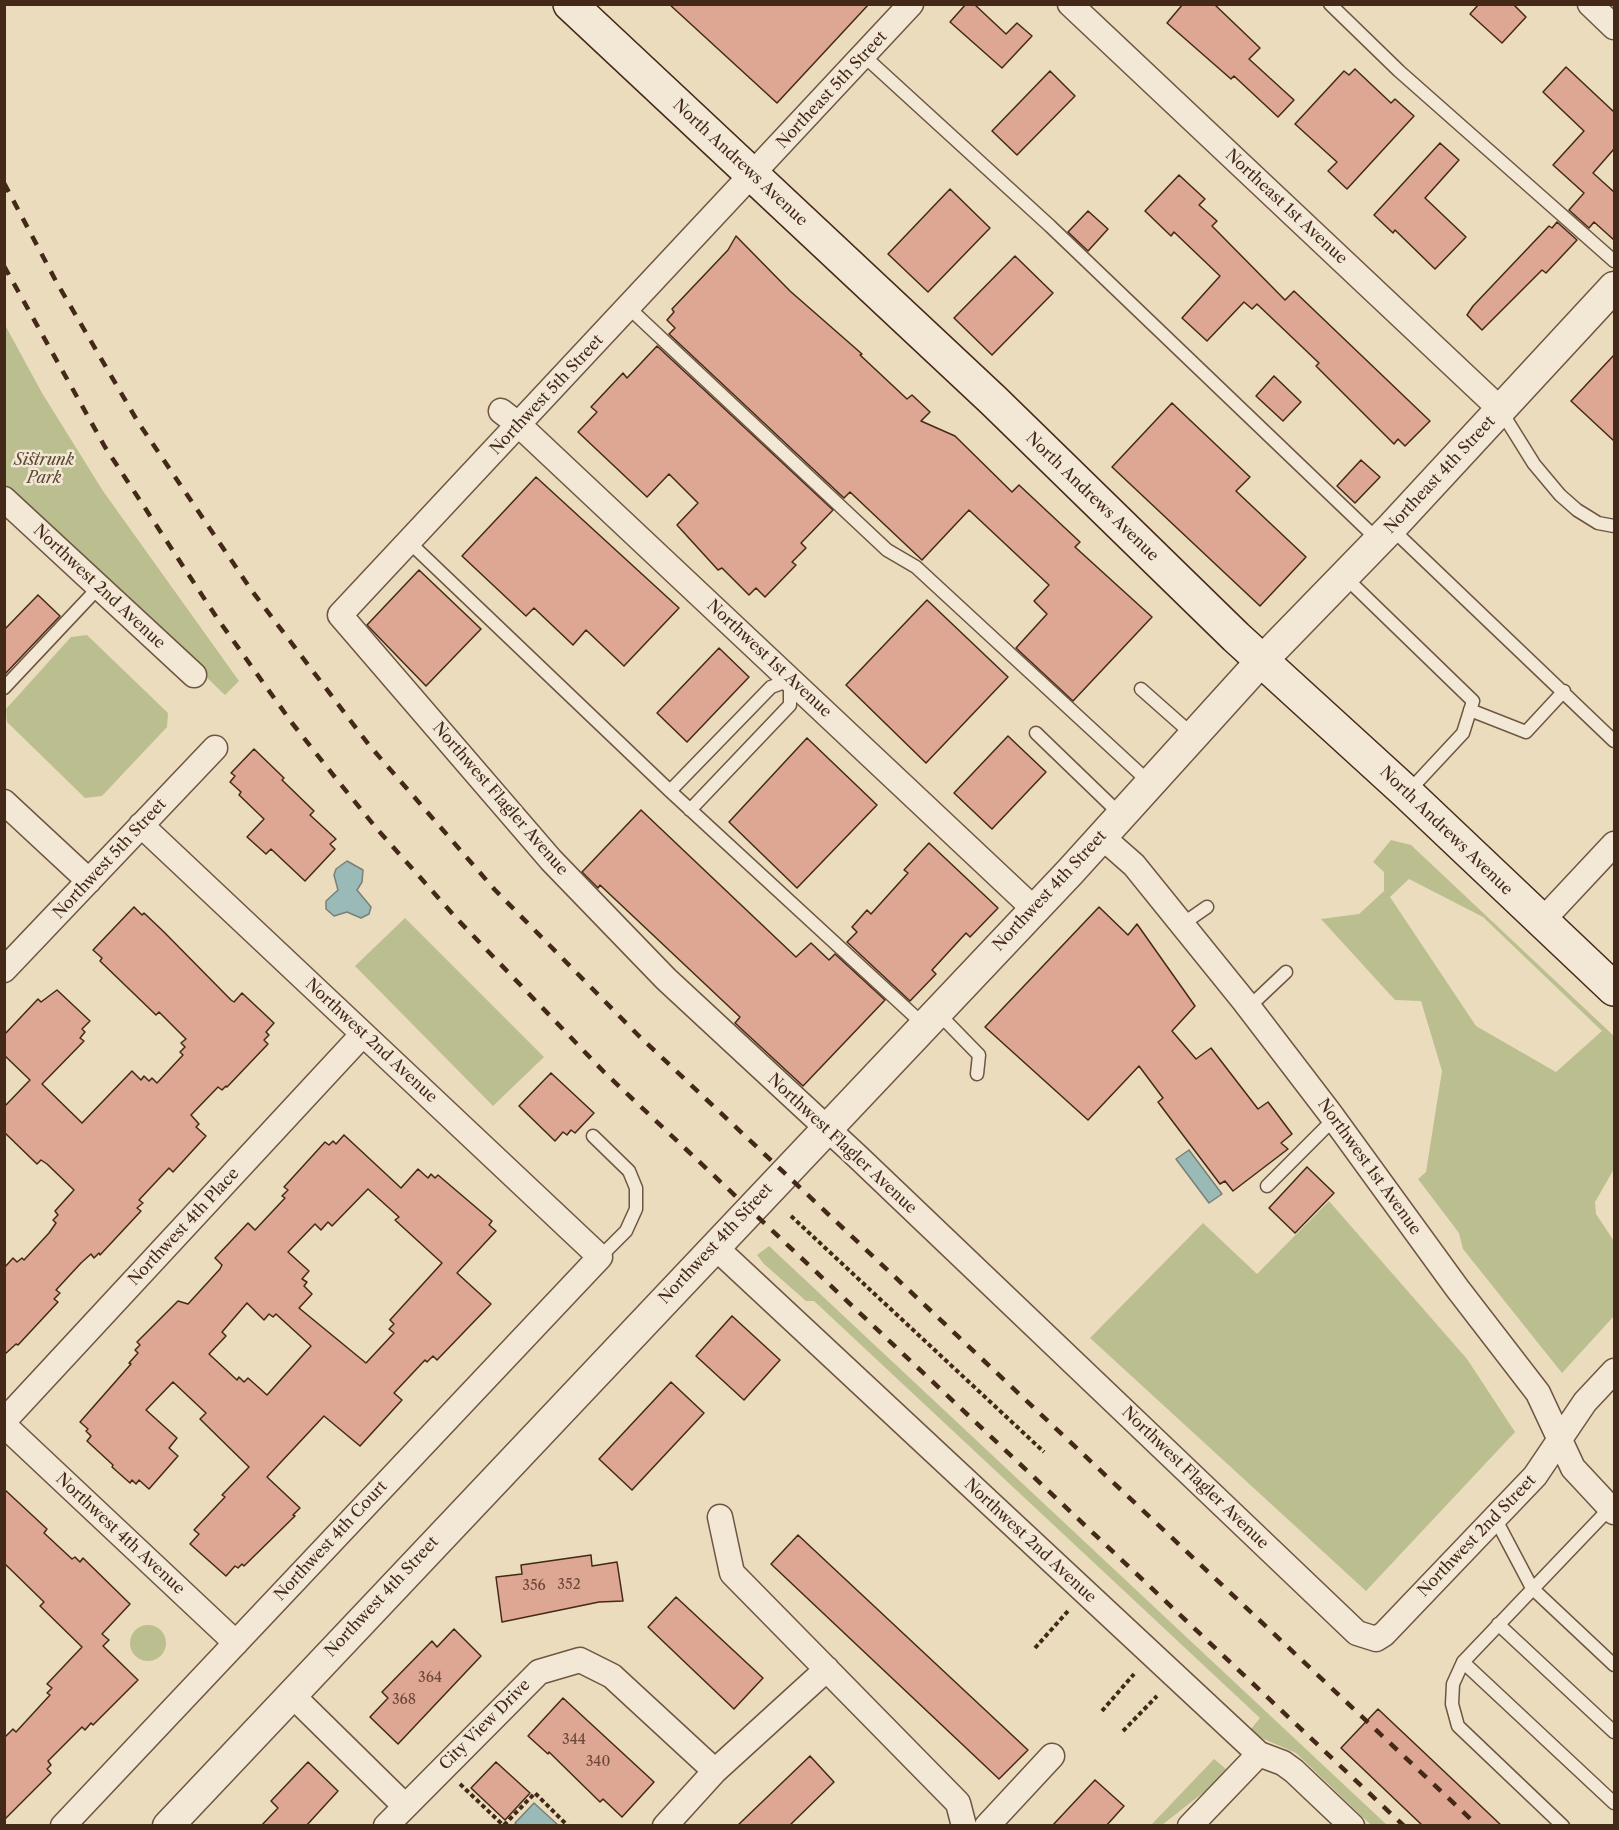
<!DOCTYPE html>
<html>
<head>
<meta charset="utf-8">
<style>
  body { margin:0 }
  #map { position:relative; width:1619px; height:1830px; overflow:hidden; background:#ebdcbe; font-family:"Libre Caslon Text",serif }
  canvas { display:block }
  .frame { position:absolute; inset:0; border:6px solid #442918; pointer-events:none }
</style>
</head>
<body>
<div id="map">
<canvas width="1619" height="1830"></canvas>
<div class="frame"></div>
</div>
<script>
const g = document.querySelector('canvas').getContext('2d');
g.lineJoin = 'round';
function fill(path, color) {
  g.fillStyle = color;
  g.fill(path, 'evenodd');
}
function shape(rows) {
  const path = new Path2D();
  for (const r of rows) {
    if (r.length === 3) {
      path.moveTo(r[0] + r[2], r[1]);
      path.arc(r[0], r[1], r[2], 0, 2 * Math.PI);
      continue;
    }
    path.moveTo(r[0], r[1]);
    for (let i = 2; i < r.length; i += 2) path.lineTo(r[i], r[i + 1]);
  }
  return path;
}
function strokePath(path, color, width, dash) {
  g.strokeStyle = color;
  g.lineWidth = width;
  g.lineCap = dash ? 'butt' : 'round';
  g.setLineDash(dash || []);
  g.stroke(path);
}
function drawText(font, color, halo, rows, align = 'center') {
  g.font = font + ' "Libre Caslon Text",serif';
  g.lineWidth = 5;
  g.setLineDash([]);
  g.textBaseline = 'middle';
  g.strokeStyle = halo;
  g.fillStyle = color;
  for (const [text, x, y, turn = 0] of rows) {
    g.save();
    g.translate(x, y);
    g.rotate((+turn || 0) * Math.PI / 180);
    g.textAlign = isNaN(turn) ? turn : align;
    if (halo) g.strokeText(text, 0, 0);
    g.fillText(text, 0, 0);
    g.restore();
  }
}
const green = shape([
  [4,323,42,393,103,491,239,681,225,695,5,485],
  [87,635,168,713,167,727,102,796,85,798,7,722,6,709,71,637],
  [1391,840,1411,845,1614,1036,1614,1169,1595,1202,1596,1214,1614,1241,1614,1316,1562,1373,1463,1249,1459,1233,1418,1179,1426,1172,1442,1071,1421,1001,1395,1000,1321,919,1359,914,1384,891,1384,872,1373,862],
  [1409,879,1483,917,1602,1031,1556,1072,1476,1026,1390,897],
  [405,918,544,1057,493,1106,355,966],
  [1329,1201,1467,1359,1515,1432,1366,1591,1090,1338,1203,1223,1257,1274],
  [769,1246,1387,1825,1371,1825,1296,1753,1259,1737,1251,1729,1260,1718,814,1301,806,1301,764,1264,757,1255],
  [148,1643,18],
  [1214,1759,1226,1769,1204,1792,1162,1825,1151,1825]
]);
const water = shape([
  [347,861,363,870,362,882,357,890,371,907,369,914,361,918,347,912,334,916,326,909,326,901,338,890,334,875,336,869,347,861],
  [1189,1150,1222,1194,1209,1203,1176,1159,1189,1150],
  [534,1803,558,1825,517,1825,515,1823,534,1803]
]);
const building = shape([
  [669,4,869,4,777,103,669,4],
  [966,4,974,4,1006,34,1017,23,1032,36,1002,68,950,22,966,4],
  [1183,4,1214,4,1260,48,1249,59,1294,100,1278,117,1234,76,1231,79,1167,23,1183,4],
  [1479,4,1513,4,1526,17,1502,43,1470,14,1479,4],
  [1566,67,1614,112,1614,149,1593,173,1614,192,1614,240,1594,222,1589,228,1569,210,1584,193,1553,165,1584,131,1543,92,1566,67],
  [1355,69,1391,103,1395,99,1414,116,1347,189,1328,171,1337,162,1295,124,1344,71,1349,75,1355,69],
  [1050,71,1075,96,1017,155,992,131,1050,71],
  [1440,143,1459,160,1425,198,1466,237,1435,269,1395,230,1393,233,1374,215,1440,143],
  [1179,175,1205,199,1199,205,1217,221,1212,226,1285,300,1294,291,1430,421,1405,446,1398,439,1394,444,1316,366,1319,363,1257,304,1252,309,1244,302,1207,341,1182,318,1220,276,1174,232,1171,236,1145,211,1179,175],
  [950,189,990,228,928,292,888,254,950,189],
  [1088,211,1108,229,1088,251,1068,232,1088,211],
  [1557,222,1577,240,1546,273,1542,270,1482,330,1467,315,1473,306,1549,226,1552,228,1557,222],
  [736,236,790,291,862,354,860,355,907,399,912,395,930,412,921,421,955,436,1012,492,1019,485,1080,542,1075,547,1152,617,1073,701,1016,648,1047,614,1034,601,1049,585,969,510,922,560,850,492,844,498,669,334,675,328,667,320,674,312,672,309,728,250,736,236],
  [1015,256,1053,293,992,355,954,318,1015,256],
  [657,346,833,510,801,543,806,548,792,562,796,565,765,597,756,588,749,595,722,568,718,570,677,525,698,503,669,474,647,497,578,432,597,412,591,407,623,373,627,378,657,346],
  [1614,355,1614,441,1571,401,1614,355],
  [1274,376,1301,402,1283,421,1256,396,1274,376],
  [1172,403,1250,477,1236,491,1306,557,1260,606,1112,467,1172,403],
  [1361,460,1380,477,1355,503,1337,486,1361,460],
  [536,477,679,608,624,666,586,630,573,645,534,608,526,616,462,556,536,477],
  [419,570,481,629,426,686,367,625,419,570],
  [38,595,60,616,4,675,4,630,38,595],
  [927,600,1008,677,926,763,846,685,927,600],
  [719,648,749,677,687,742,657,713,719,648],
  [1008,736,1046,772,992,829,954,793,1008,736],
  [807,738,877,805,797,888,729,822,807,738],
  [254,749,284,778,282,780,314,811,310,815,336,839,330,844,335,849,305,881,271,849,266,854,247,837,264,819,239,795,241,792,230,782,235,776,231,773,254,749],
  [641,810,796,957,811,943,829,960,835,954,885,1000,803,1086,735,1023,740,1017,600,885,598,888,582,872,641,810],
  [929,843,998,908,970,937,966,933,932,970,936,974,910,1001,847,942,857,932,852,927,867,910,871,914,908,873,904,870,929,843],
  [134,907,142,915,144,913,164,932,231,1000,234,1002,242,993,274,1023,266,1032,269,1035,264,1040,268,1044,227,1087,226,1086,222,1090,218,1087,191,1115,199,1124,196,1127,206,1136,173,1172,169,1168,139,1200,143,1203,137,1208,141,1211,100,1255,99,1253,94,1258,91,1254,81,1263,56,1290,60,1293,54,1299,58,1302,18,1345,16,1344,4,1355,4,1268,13,1258,17,1262,22,1258,24,1260,49,1233,56,1223,53,1220,58,1215,55,1211,74,1190,47,1164,41,1160,37,1164,4,1132,4,1107,30,1080,4,1055,4,1035,38,999,41,1002,57,990,90,1021,82,1029,85,1032,80,1038,84,1041,42,1084,82,1123,132,1071,141,1080,144,1076,149,1081,152,1078,157,1083,183,1055,180,1052,185,1047,181,1043,186,1039,159,1012,156,1015,100,961,102,958,93,950,134,907],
  [1099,907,1128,935,1137,924,1195,1006,1172,1031,1196,1059,1211,1048,1258,1109,1268,1102,1292,1134,1281,1143,1288,1149,1233,1191,1225,1181,1220,1184,1192,1147,1158,1102,1163,1098,1139,1066,1088,1120,985,1027,1099,907],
  [551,1073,594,1113,575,1133,571,1130,567,1135,563,1132,555,1141,519,1106,551,1073],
  [344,1135,401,1188,418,1169,428,1178,431,1174,435,1178,438,1175,492,1221,489,1225,496,1231,457,1273,491,1304,437,1360,433,1356,427,1362,425,1360,394,1393,402,1400,360,1446,324,1416,267,1477,300,1508,293,1515,295,1516,244,1566,242,1564,238,1568,235,1566,226,1576,190,1544,199,1534,194,1530,225,1497,222,1495,249,1467,200,1419,206,1413,173,1382,146,1410,177,1438,169,1448,178,1456,149,1489,139,1480,136,1484,132,1480,130,1483,112,1467,113,1465,87,1441,91,1436,86,1431,88,1429,80,1422,131,1364,129,1363,138,1353,135,1350,140,1345,137,1342,178,1301,188,1304,220,1269,222,1265,215,1258,248,1223,255,1230,285,1198,282,1196,288,1190,284,1187,325,1142,329,1145,333,1141,336,1144,344,1135],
  [368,1189,399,1217,395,1220,442,1263,390,1320,394,1324,389,1329,394,1333,366,1363,299,1308,312,1294,304,1286,307,1282,302,1279,309,1271,288,1252,315,1224,321,1230,328,1222,332,1226,368,1189],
  [247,1303,264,1320,269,1314,273,1317,276,1314,311,1346,267,1395,248,1378,244,1382,239,1377,237,1380,209,1354,226,1336,222,1332,247,1303],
  [1307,1167,1334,1193,1295,1233,1269,1208,1307,1167],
  [732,1316,780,1360,744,1400,696,1356,732,1316],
  [671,1382,704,1413,632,1490,599,1459,671,1382],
  [4,1489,47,1529,44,1533,72,1559,75,1557,80,1562,83,1558,130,1604,102,1634,109,1640,103,1646,138,1680,93,1725,91,1723,85,1730,82,1727,48,1761,51,1765,47,1769,51,1773,4,1820,4,1738,13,1729,16,1732,50,1695,47,1693,52,1688,47,1684,82,1647,40,1606,44,1602,4,1563,4,1489],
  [798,1535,1028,1750,999,1779,771,1564,798,1535],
  [591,1555,592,1566,617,1562,623,1601,599,1602,502,1622,496,1577,522,1574,521,1565,591,1555],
  [676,1597,763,1678,734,1709,648,1627,676,1597],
  [454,1629,481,1656,398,1744,370,1717,388,1698,382,1692,432,1641,437,1647,454,1629],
  [563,1698,654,1782,622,1817,603,1799,600,1802,549,1752,548,1754,528,1736,563,1698],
  [1378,1709,1502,1826,1423,1826,1341,1748,1378,1709],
  [810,1756,834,1782,789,1826,737,1826,810,1756],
  [308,1762,338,1791,306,1826,261,1826,278,1808,271,1801,308,1762],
  [496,1762,530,1793,505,1820,471,1788,496,1762],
  [1095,1780,1124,1806,1106,1826,1052,1826,1095,1780]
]);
const path = shape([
  [791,1216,1044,1452],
  [1035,1648,1068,1611],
  [1102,1711,1134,1674],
  [1123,1731,1157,1696],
  [460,1784,504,1826],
  [504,1825,535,1793,568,1826]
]);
const service = shape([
  [1330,4,1399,71,1614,261],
  [864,56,1050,226,1378,540],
  [629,308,887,550,916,567,1149,782],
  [1501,411,1534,464,1560,495,1577,510,1598,523,1614,526],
  [1391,528,1614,741],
  [408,541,670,791,924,1025],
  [1345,577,1473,701,1463,733,1408,792],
  [4,688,99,587],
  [1141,689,1193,735],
  [1470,710,1526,732,1564,691],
  [1036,733,1121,815],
  [670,791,771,687,790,680,790,705,690,810],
  [1181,925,1207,907],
  [1249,1007,1286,972],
  [937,1012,979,1055,977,1074],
  [593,1136,629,1171,636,1188,636,1209,626,1231,600,1257],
  [1267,1186,1334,1119],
  [1495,1518,1532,1588,1614,1665],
  [1498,1624,1614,1732],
  [1463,1662,1614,1803],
  [1563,1826,1458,1726,1452,1704,1453,1684,1463,1662,1610,1508]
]);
const minor = shape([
  [911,4,340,615,551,860,666,979,858,1157,1357,1633,1376,1639,1384,1634,1535,1476,1585,1402,1614,1371],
  [1070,4,1501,410],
  [1590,4,1614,27],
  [501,411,519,425,1034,909],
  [4,499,194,675],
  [4,802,89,881],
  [1101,836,1134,865,1244,1001,1329,1112,1457,1288,1538,1393,1573,1468,1614,1512],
  [1541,922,1614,844],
  [4,970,215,748],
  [714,1246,1259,1754,1283,1763,1294,1771,1352,1826],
  [4,1421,363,1034],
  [4,1425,236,1643],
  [720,1517,732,1573,958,1803,964,1826],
  [291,1694,405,1806],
  [715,1771,827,1669],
  [63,1826,600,1257,141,825],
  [386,1826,539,1672,580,1660,612,1676,715,1771,665,1826],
  [987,1826,1052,1756],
  [1190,1826,1259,1754]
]);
const tertiary = shape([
  [168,1826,1070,872,1253,670,1391,528,1614,287]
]);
const secondary = shape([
  [570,4,994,401,1236,637,1407,793,1614,989]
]);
const rail = shape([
  [4,183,57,283,138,422,252,591,369,745,495,890,639,1036,1478,1826],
  [4,266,105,447,217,618,292,723,334,776,377,829,459,921,604,1072,1404,1826]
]);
const numberNames = [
  ["352",569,1585],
  ["356",534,1586],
  ["364",430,1678],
  ["368",404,1700],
  ["344",574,1740],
  ["340",598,1762]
];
const streetNames = [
  ["Northeast 5th Street",832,90,-47],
  ["North Andrews Avenue",740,163,43],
  ["Northeast 1st Avenue",1286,207,43],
  ["Northwest 5th Street",547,395,-47],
  ["Northeast 4th Street",1440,475,-47],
  ["North Andrews Avenue",1092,497,44],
  ["Northwest 2nd Avenue",99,587,43],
  ["Northwest 1st Avenue",769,659,43],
  ["Northwest Flagler Avenue",500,799,49],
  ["North Andrews Avenue",1446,831,44],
  ["Northwest 5th Street",110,859,-47],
  ["Northwest 4th Street",1050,891,-47],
  ["Northwest 2nd Avenue",371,1041,43],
  ["Northwest Flagler Avenue",842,1144,43],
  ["Northwest 1st Avenue",1369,1167,54],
  ["Northwest 4th Place",184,1227,-47],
  ["Northwest 4th Street",716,1244,-47],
  ["Northwest Flagler Avenue",1195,1478,44],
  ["Northwest 4th Avenue",120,1534,43],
  ["Northwest 2nd Street",1477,1536,-46],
  ["Northwest 4th Court",331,1541,-47],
  ["Northwest 2nd Avenue",1030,1541,43],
  ["Northwest 4th Street",382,1597,-47],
  ["City View Drive",485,1725,-45]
];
const parkNames = [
  ["Sistrunk",44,460],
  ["Park",44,478]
];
fill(green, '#bbbf8f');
fill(water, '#9abab8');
strokePath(water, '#788078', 1.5);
fill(building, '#dea793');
strokePath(building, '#442918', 1.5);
strokePath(service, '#6e5642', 15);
strokePath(minor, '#6e5642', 27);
strokePath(tertiary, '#6e5642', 33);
strokePath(secondary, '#442918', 36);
strokePath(path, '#442918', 4, [4.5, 3]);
strokePath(service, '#f2e8d5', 12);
strokePath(minor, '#f2e8d5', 24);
strokePath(tertiary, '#f2e8d5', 30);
strokePath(secondary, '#f2e8d5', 33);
strokePath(rail, '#442918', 4.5, [10, 10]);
drawText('14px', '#6a4837', null, numberNames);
drawText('16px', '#442918', '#f2e8d5', streetNames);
drawText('italic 16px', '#5c4730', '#f2e8d5', parkNames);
</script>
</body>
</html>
